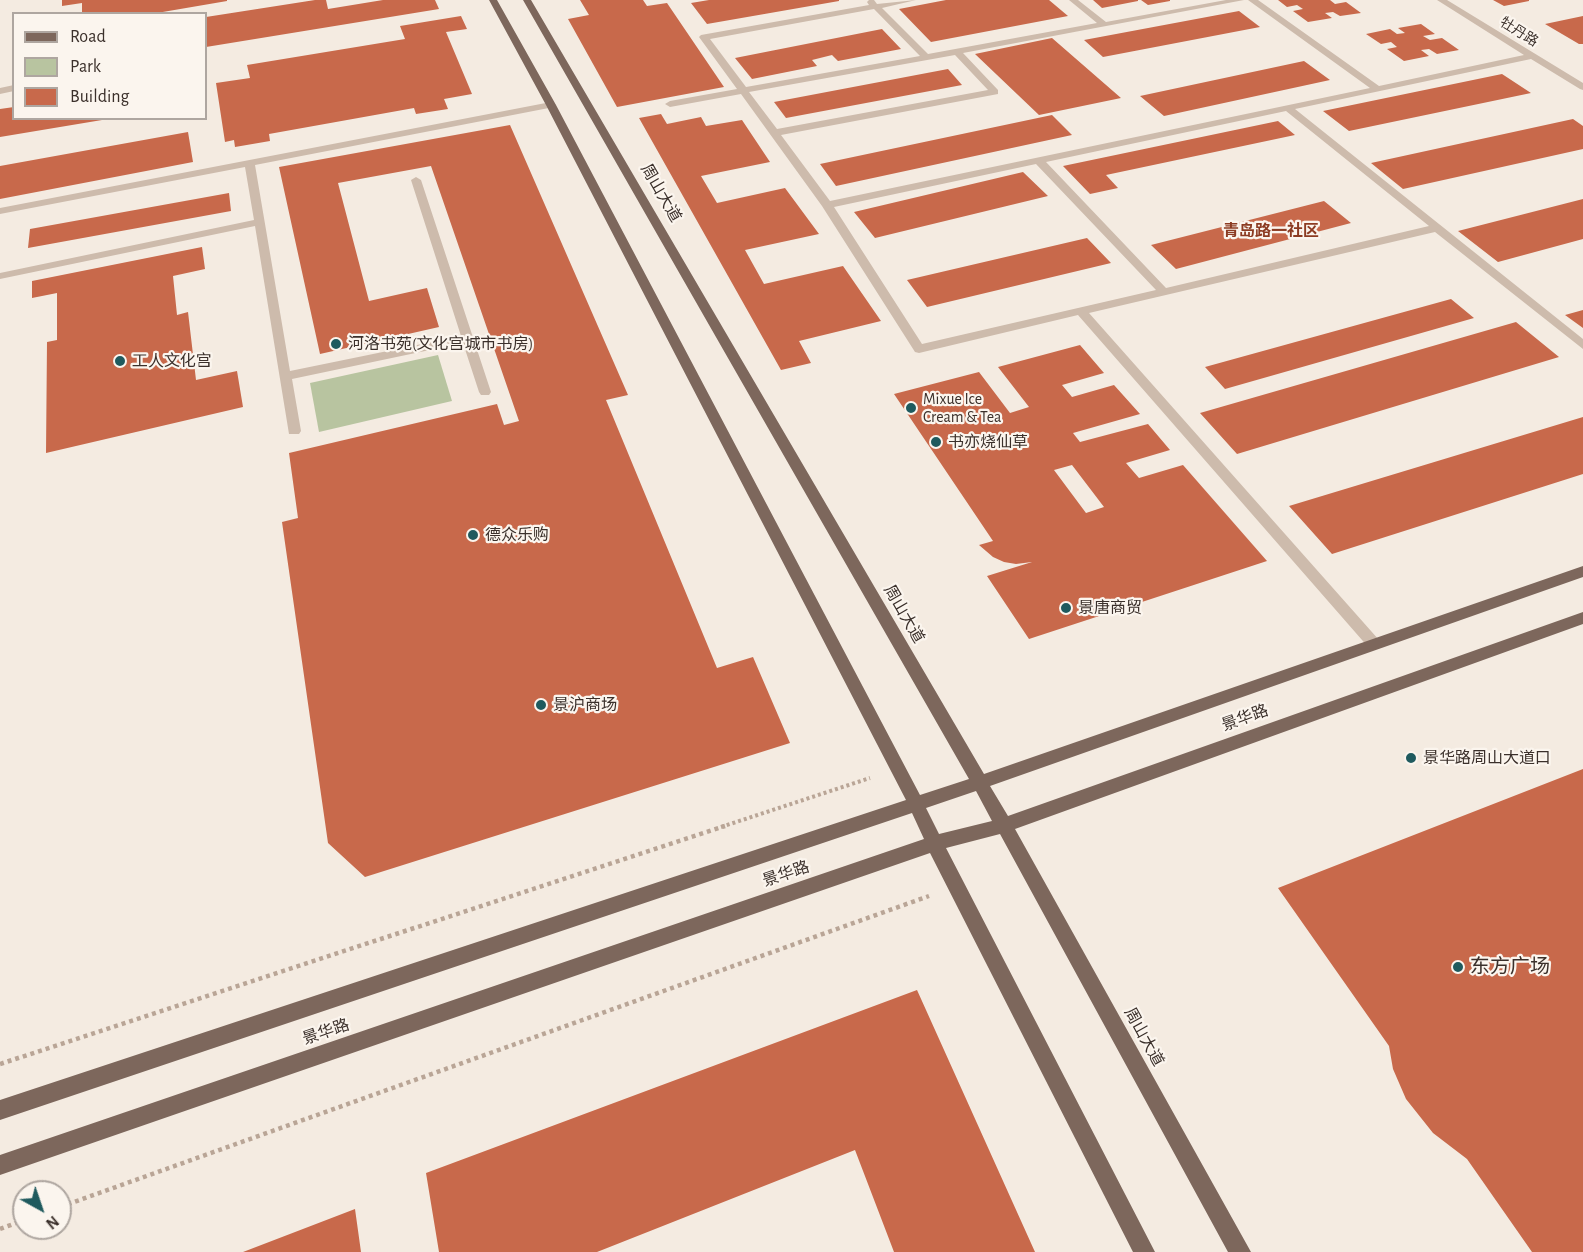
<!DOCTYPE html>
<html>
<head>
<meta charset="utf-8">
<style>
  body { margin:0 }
  #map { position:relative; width:1583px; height:1252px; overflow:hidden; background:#f4ebe1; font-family:"Alegreya Sans",sans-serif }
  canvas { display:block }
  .legend { position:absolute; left:12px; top:12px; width:195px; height:108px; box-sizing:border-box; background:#fbf5ee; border:2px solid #aea6a0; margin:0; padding:8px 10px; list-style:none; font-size:18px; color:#3b302b }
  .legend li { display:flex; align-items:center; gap:12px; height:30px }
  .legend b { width:30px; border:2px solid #aea6a0 }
  .north { position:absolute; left:12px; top:1180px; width:60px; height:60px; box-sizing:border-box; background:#fbf5ee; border:2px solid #aea6a0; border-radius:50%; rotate:140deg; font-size:16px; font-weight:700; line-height:24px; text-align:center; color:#3b302b }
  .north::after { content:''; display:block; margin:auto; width:21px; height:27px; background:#1f5a5e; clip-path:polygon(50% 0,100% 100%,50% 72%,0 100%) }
</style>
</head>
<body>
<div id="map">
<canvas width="1583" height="1252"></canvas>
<ul class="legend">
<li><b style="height:8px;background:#7d675c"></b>Road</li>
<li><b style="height:16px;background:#b8c4a0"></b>Park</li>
<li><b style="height:16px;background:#c8694b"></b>Building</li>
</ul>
<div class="north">N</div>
</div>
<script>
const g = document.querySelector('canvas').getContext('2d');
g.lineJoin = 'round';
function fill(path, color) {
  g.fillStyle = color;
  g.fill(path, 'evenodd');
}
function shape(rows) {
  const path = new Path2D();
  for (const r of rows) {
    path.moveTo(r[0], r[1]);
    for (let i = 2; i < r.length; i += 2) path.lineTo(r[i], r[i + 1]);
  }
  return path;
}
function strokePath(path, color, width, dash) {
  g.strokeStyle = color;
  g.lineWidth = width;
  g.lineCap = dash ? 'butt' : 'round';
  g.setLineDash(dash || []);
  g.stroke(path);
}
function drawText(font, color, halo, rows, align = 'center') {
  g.font = font + ' "Alegreya Sans","Noto Sans SC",sans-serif';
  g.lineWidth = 4.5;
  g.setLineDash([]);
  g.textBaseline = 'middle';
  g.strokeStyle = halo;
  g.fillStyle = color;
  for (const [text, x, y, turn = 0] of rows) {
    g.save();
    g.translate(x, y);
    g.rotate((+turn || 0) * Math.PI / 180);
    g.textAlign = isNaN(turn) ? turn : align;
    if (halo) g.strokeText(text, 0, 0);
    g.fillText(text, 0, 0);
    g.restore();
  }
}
const green = shape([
  [438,355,452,401,319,432,310,383]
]);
const building = shape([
  [62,0,227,0,227,1,151,14,82,14,82,3,62,6],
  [315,0,326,0,328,9,383,0,435,0,439,9,206,47,206,17],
  [580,0,643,0,647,6,667,3,724,87,617,107,568,19,589,15],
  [709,0,839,0,839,1,707,24,691,3],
  [946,0,1049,0,1068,16,931,42,899,9],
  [1093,0,1138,0,1138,1,1102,8],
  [1141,0,1170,0,1170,1,1148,5],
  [1278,0,1330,0,1335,4,1346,2,1361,13,1340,16,1333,12,1325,13,1332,18,1308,22,1293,11,1303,9,1297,5,1287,7],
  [1493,0,1529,0,1529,1,1504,6],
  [1239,11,1260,27,1103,57,1084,40],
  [461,16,467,29,446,32,472,94,444,99,448,109,416,114,414,108,269,134,270,141,235,147,234,140,225,142,216,83,250,78,247,65,405,39,400,26],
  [1583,16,1583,44,1579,44,1545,24],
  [1421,24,1435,34,1423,36,1430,40,1442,38,1459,50,1437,54,1429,49,1421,50,1429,56,1404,61,1387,49,1397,47,1391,42,1381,44,1366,34,1390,29,1397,34,1405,33,1398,28],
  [882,29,901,49,838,61,832,55,812,60,817,66,752,79,735,58],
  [1052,38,1121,98,1039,115,975,54],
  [1304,61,1330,80,1164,116,1140,96],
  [948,69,962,85,786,118,774,102],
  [1502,74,1531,93,1349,131,1323,111],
  [14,107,14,118,102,120,0,137,0,109],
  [661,114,667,124,701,117,706,126,742,120,770,162,701,176,717,203,785,188,819,234,745,250,764,284,843,266,881,321,799,341,811,363,781,370,639,118],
  [1052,115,1072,135,836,186,820,164],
  [1573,119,1583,126,1583,149,1403,189,1371,163],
  [1278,121,1295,135,1106,175,1118,188,1090,194,1063,166],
  [510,125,628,395,606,400,717,668,753,657,790,743,365,877,328,843,282,522,298,518,289,453,497,404,504,425,519,421,431,166,338,183,369,301,427,288,439,327,320,354,279,167],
  [188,132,193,162,0,199,0,166],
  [1023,172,1048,196,875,238,854,212],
  [229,193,231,211,28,248,30,229],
  [1583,199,1583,239,1498,262,1458,231],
  [1324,201,1351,223,1176,269,1151,245],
  [1087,238,1111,263,927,307,907,280],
  [202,247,205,269,173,276,177,315,188,312,196,380,237,371,243,407,46,453,47,342,57,340,57,293,32,298,32,281],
  [1451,299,1474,318,1225,389,1205,367],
  [1583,310,1583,328,1565,315],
  [1516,322,1559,357,1237,454,1200,413],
  [1080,345,1104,373,1062,385,1072,397,1114,385,1140,414,1073,433,1080,442,1148,424,1170,450,1126,463,1139,478,1183,465,1267,561,1029,639,987,576,1032,562,1016,564,1004,562,993,557,979,545,993,541,894,394,979,372,1010,413,1029,407,998,367],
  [1072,465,1104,507,1086,513,1054,470],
  [1583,417,1583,474,1332,554,1289,506],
  [1583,769,1583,1252,1532,1252,1467,1159,1433,1133,1406,1099,1393,1069,1389,1046,1278,888],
  [917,990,1035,1252,894,1252,855,1150,597,1252,439,1252,426,1173],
  [355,1209,361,1252,243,1252]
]);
const pathFar1 = shape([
  [721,827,870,778]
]);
const path = shape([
  [0,1064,725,826],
  [60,1207,929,896],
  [0,1229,24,1220]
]);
const minor = shape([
  [869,0,874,0,877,4,916,0,882,8,928,54,1097,23,1069,0,1078,0,1106,22,1226,0,1244,0,963,53,998,90,998,94,781,135,830,201,1370,88,1248,0,1258,0,1379,86,1524,55,1437,0,1447,0,1583,83,1583,90,1580,89,1531,59,1295,109,1583,339,1583,349,1435,232,1089,313,1379,640,1382,644,1379,648,1369,648,1078,315,919,353,915,352,822,206,741,94,670,107,665,104,670,101,737,89,699,37,701,35,869,5,867,2,869,0],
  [874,9,920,56,746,87,710,39,874,9],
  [955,55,988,90,777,129,749,92,955,55],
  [1286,111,1429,226,1166,288,1046,162,1286,111],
  [1036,164,1156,290,922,344,834,207,1036,164],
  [14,85,14,91,0,94,0,88,14,85],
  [551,102,556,105,554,107,255,165,290,371,461,336,411,180,416,177,421,180,491,392,489,395,481,395,479,392,463,343,292,379,301,431,299,434,289,434,255,226,0,279,0,273,254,220,245,167,0,214,0,208,551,102]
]);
const major = shape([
  [489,0,497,0,556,105,920,795,969,779,523,0,531,0,984,774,1583,566,1583,577,990,786,1008,816,1583,612,1583,624,1015,829,1251,1252,1228,1252,1000,834,946,848,1155,1252,1133,1252,930,853,0,1175,0,1155,924,839,912,813,0,1120,0,1100,906,800,546,105,489,0],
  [976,791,992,821,939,834,926,808,976,791]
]);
const markers = [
  [336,344,6,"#1f5a5e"],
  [120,361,6,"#1f5a5e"],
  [911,408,6,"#1f5a5e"],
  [936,442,6,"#1f5a5e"],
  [473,535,6,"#1f5a5e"],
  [1066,608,6,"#1f5a5e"],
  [541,705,6,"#1f5a5e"],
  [1411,758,6,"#1f5a5e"],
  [1458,967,6,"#1f5a5e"]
];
const farStreetnames = [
  ["牡丹路",1519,32,32]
];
const streetNames = [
  ["周山大道",661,193,60],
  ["周山大道",904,614,60],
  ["景华路",1245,718,-20],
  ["景华路",786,874,-19],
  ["景华路",326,1032,-19],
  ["周山大道",1144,1037,61]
];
const farQuarternames = [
  ["青岛路一社区",1271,231]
];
const poiNames = [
  ["河洛书苑(文化宫城市书房)",348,344],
  ["工人文化宫",132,361],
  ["Mixue Ice",923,399],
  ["Cream & Tea",923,417],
  ["书亦烧仙草",948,442],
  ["德众乐购",485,535],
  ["景唐商贸",1078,608],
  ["景沪商场",553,705],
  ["景华路周山大道口",1423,758]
];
const nearPoinames = [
  ["东方广场",1470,967]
];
fill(green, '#b8c4a0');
fill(building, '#c8694b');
strokePath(pathFar1, '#b9a596', 4, [3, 3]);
strokePath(path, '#b9a596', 4.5, [4, 4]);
fill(minor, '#cdbbac');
fill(major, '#7d675c');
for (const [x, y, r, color] of markers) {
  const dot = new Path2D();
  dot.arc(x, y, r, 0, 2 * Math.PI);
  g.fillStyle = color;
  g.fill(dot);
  strokePath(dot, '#fbf5ee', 2);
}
drawText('14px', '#3b302b', '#fbf5ee', farStreetnames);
drawText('16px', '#3b302b', '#fbf5ee', streetNames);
drawText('bold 16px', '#8c3b22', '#fbf5ee', farQuarternames);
drawText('16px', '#3b302b', '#fbf5ee', poiNames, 'left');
drawText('20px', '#3b302b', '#fbf5ee', nearPoinames, 'left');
</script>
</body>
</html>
